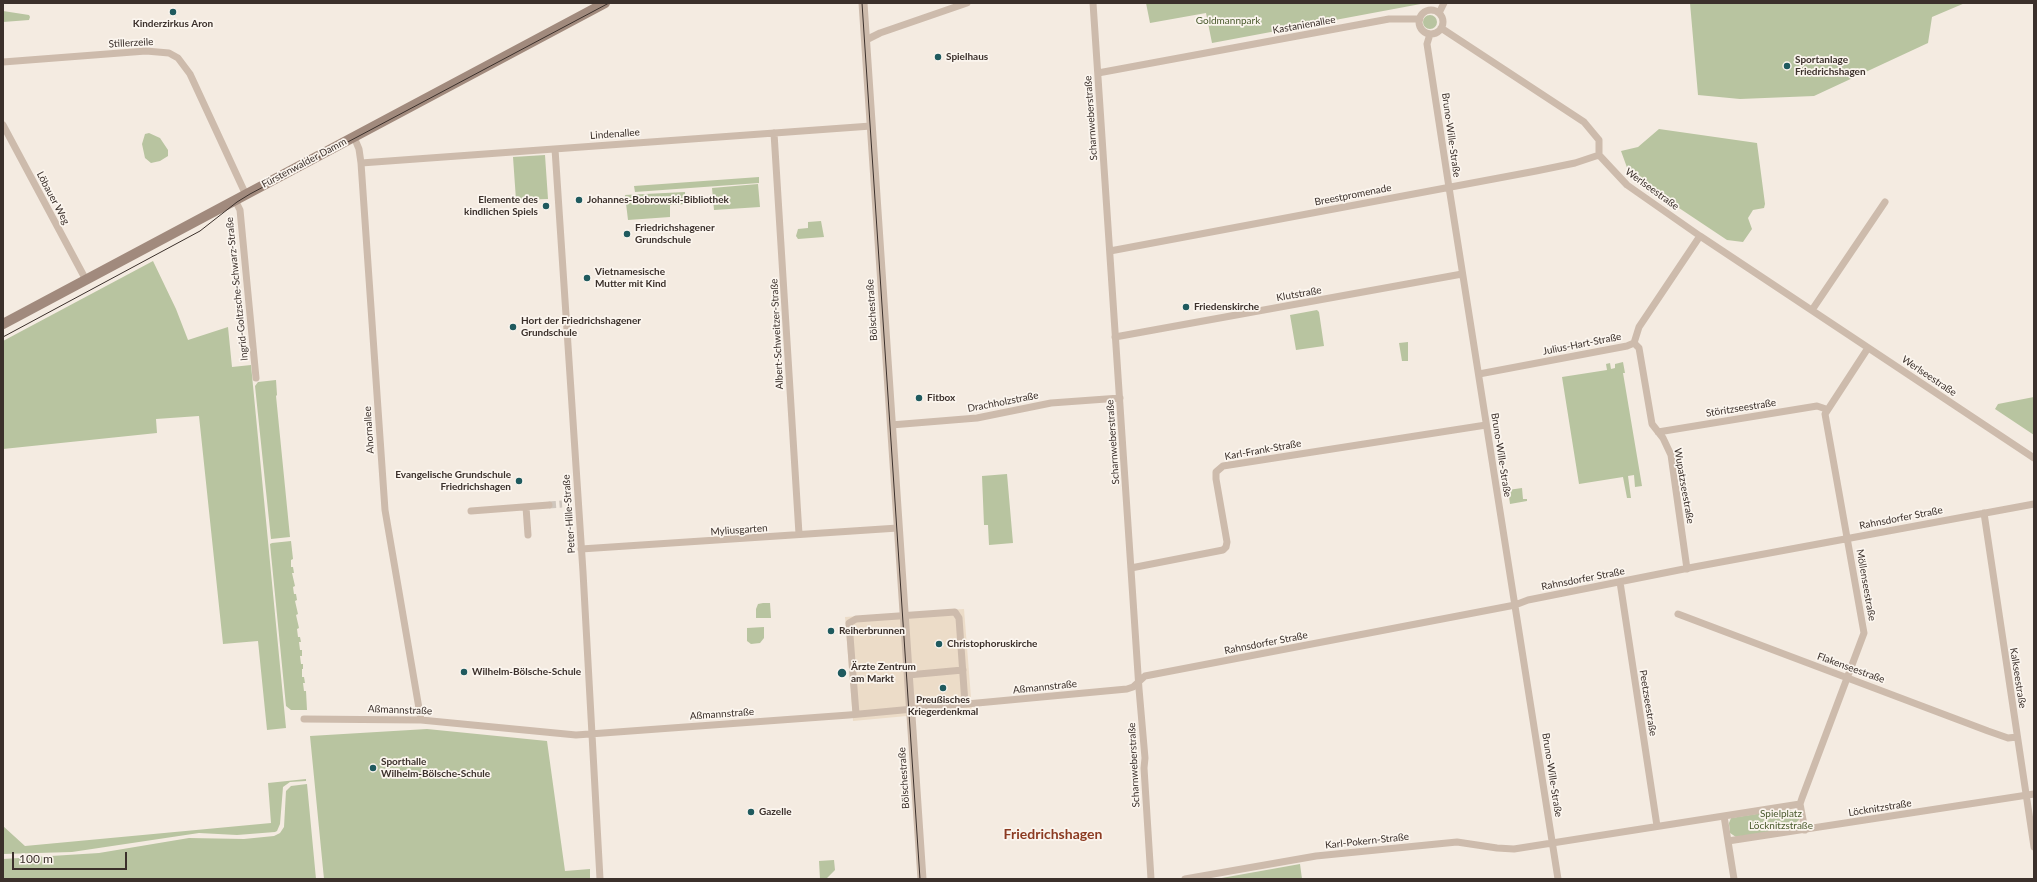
<!DOCTYPE html>
<html>
<head>
<meta charset="utf-8">
<style>
  body { margin:0 }
  #map { position:relative; width:2037px; height:882px; overflow:hidden; background:#f4ebe1; font-family:Lato,sans-serif }
  canvas { display:block }
  .frame { position:absolute; inset:0; border:4px solid #3b302b; pointer-events:none }
  .scale { position:absolute; left:12px; top:852px; width:115px; height:18px; box-sizing:border-box; border:2px solid #3b302b; border-top:0; padding-left:5px; font-size:12px; line-height:14px; white-space:nowrap; color:#3b302b; -webkit-text-stroke:3px #fbf5ee; paint-order:stroke }
</style>
</head>
<body>
<div id="map">
<canvas width="2037" height="882"></canvas>
<div class="frame"></div>
<div class="scale">100 m</div>
</div>
<script>
const g = document.querySelector('canvas').getContext('2d');
g.lineJoin = 'round';
function fill(path, color) {
  g.fillStyle = color;
  g.fill(path, 'evenodd');
}
function shape(rows) {
  const path = new Path2D();
  for (const r of rows) {
    if (r.length === 3) {
      path.moveTo(r[0] + r[2], r[1]);
      path.arc(r[0], r[1], r[2], 0, 2 * Math.PI);
      continue;
    }
    path.moveTo(r[0], r[1]);
    for (let i = 2; i < r.length; i += 2) path.lineTo(r[i], r[i + 1]);
  }
  return path;
}
function strokePath(path, color, width, dash) {
  g.strokeStyle = color;
  g.lineWidth = width;
  g.lineCap = dash ? 'butt' : 'round';
  g.setLineDash(dash || []);
  g.stroke(path);
}
function drawText(font, color, halo, rows, align = 'center') {
  g.font = font + ' Lato,sans-serif';
  g.lineWidth = 3.5;
  g.setLineDash([]);
  g.textBaseline = 'middle';
  g.strokeStyle = halo;
  g.fillStyle = color;
  for (const [text, x, y, turn = 0] of rows) {
    g.save();
    g.translate(x, y);
    g.rotate((+turn || 0) * Math.PI / 180);
    g.textAlign = isNaN(turn) ? turn : align;
    if (halo) g.strokeText(text, 0, 0);
    g.fillText(text, 0, 0);
    g.restore();
  }
}
const green = shape([
  [1146,3,1426,3,1212,43,1206,13,1150,23],
  [1690,3,1965,3,1932,17,1928,43,1814,96,1740,99,1698,95],
  [3,11,29,15,30,17,29,20,3,22],
  [1430,22,7],
  [1659,129,1757,143,1765,204,1764,208,1753,210,1748,218,1752,229,1743,242,1727,240,1646,186,1639,185,1629,173,1621,151,1638,147],
  [149,133,160,138,168,150,168,156,160,161,151,163,145,158,142,144,145,134],
  [545,155,548,199,516,200,513,157],
  [759,177,759,183,635,192,634,186],
  [758,184,760,207,714,210,712,188],
  [685,192,685,204,670,205,670,217,628,220,625,195],
  [821,221,824,237,798,239,796,236,798,229,808,228,808,222],
  [153,261,176,309,188,340,228,327,232,367,251,365,286,728,267,730,258,641,223,644,199,416,156,419,157,433,3,449,3,341],
  [1317,310,1319,312,1324,346,1296,350,1290,315],
  [1408,342,1408,361,1402,361,1399,343],
  [1623,362,1625,373,1623,373,1642,486,1635,487,1634,475,1628,476,1631,498,1627,498,1623,477,1579,484,1562,377,1607,370,1606,364,1610,363,1611,369,1615,368,1615,364],
  [276,380,277,395,276,396,290,537,271,539,255,386,258,382],
  [2034,397,2034,435,1995,409,1998,404],
  [1007,474,1013,543,989,545,988,525,984,525,982,476],
  [1522,488,1523,499,1527,499,1527,501,1510,504,1508,490],
  [291,541,293,559,291,560,291,567,293,567,294,573,292,573,295,586,293,587,294,594,296,594,297,600,295,601,298,614,296,615,299,628,297,629,298,637,300,637,301,642,299,642,300,650,302,650,302,656,300,656,301,664,303,664,303,669,302,669,302,677,304,677,305,683,303,683,304,691,306,691,307,710,291,710,286,706,270,544,272,543],
  [763,603,770,603,771,618,756,618,756,609,758,604],
  [764,627,764,638,760,643,751,644,747,641,747,628],
  [427,729,547,741,565,871,590,869,590,879,324,879,310,736],
  [306,779,306,781,290,782,283,787,280,824,277,831,275,832,237,835,199,833,72,852,3,854,3,826,25,846,271,823,268,783],
  [307,784,316,879,3,879,3,859,99,853,189,838,244,839,274,836,280,833,284,827,286,791,291,786],
  [1788,809,1798,813,1799,820,1788,829,1736,837,1730,833,1729,823,1731,818],
  [834,860,835,870,826,879,820,879,819,861],
  [1300,864,1302,879,1216,879]
]);
const plaza = shape([
  [964,609,972,710,853,721,845,617]
]);
const minorTunnel = shape([
  [549,505,562,504]
]);
const minor = shape([
  [1093,3,1139,689,1145,758,1144,768,1151,879],
  [1431,22,12],
  [1439,13,1444,3],
  [1441,28,1584,122,1599,140,1599,155,1627,185,1700,236,2034,458],
  [1430,34,1427,44,1448,181,1558,879],
  [866,40,880,33,967,3],
  [3,62,146,51,169,53,178,58,190,74,246,195],
  [1098,73,1389,19,1420,19],
  [3,125,86,280],
  [774,133,799,534],
  [354,137,359,149,361,163,385,510,421,720],
  [555,149,583,572,600,879],
  [361,163,871,126],
  [235,200,240,210,256,378],
  [1110,251,1536,171,1575,163,1599,155],
  [1812,310,1885,202],
  [1115,337,1462,274],
  [1634,343,1639,348,1652,424,1663,438,1671,455,1687,569],
  [1479,374,1627,346,1634,343,1639,327,1700,236],
  [891,425,977,418,1051,403,1120,398],
  [1658,432,1817,406,1826,409],
  [526,507,528,535],
  [471,511,549,505],
  [1984,513,2034,847],
  [581,549,898,528],
  [1131,568,1223,550,1226,547,1227,542,1216,479,1216,472,1223,466,1486,425],
  [1620,582,1657,826],
  [1678,614,1988,731,2008,738,2017,737],
  [908,675,963,670],
  [856,714,849,623,856,619,955,612,959,618,965,704],
  [304,719,421,720,576,735,849,715,1127,689,1133,687,1145,676,1515,605,1528,600,1694,567,2034,504],
  [1724,816,1734,879],
  [1805,830,1800,804,1802,798,1864,633,1825,414,1868,348],
  [1728,841,2034,794],
  [1185,879,1316,856,1457,842,1497,848,1514,849,1800,804]
]);
const tertiary = shape([
  [863,3,922,879]
]);
const secondary = shape([
  [3,324,605,3]
]);
const tram = shape([
  [862,3,920,879],
  [3,337,200,231,237,202,250,194,609,3]
]);
const markers = [
  [173,12,4,"#1f5a5e"],
  [938,57,4,"#1f5a5e"],
  [1787,66,4,"#1f5a5e"],
  [579,200,4,"#1f5a5e"],
  [546,206,4,"#1f5a5e"],
  [627,234,4,"#1f5a5e"],
  [587,278,4,"#1f5a5e"],
  [1186,307,4,"#1f5a5e"],
  [513,327,4,"#1f5a5e"],
  [919,398,4,"#1f5a5e"],
  [519,481,4,"#1f5a5e"],
  [831,631,4,"#1f5a5e"],
  [939,644,4,"#1f5a5e"],
  [464,672,4,"#1f5a5e"],
  [842,673,5,"#1f5a5e"],
  [943,688,4,"#1f5a5e"],
  [373,768,4,"#1f5a5e"],
  [751,812,4,"#1f5a5e"]
];
const parkNames = [
  ["Goldmannpark",1228,21],
  ["Spielplatz",1781,814],
  ["Löcknitzstraße",1781,826]
];
const poiNames = [
  ["Kinderzirkus Aron",173,24,"center"],
  ["Spielhaus",946,57],
  ["Sportanlage",1795,60],
  ["Friedrichshagen",1795,72],
  ["Elemente des",538,200,"right"],
  ["kindlichen Spiels",538,212,"right"],
  ["Johannes-Bobrowski-Bibliothek",587,200],
  ["Friedrichshagener",635,228],
  ["Grundschule",635,240],
  ["Vietnamesische",595,272],
  ["Mutter mit Kind",595,284],
  ["Friedenskirche",1194,307],
  ["Hort der Friedrichshagener",521,321],
  ["Grundschule",521,333],
  ["Fitbox",927,398],
  ["Evangelische Grundschule",511,475,"right"],
  ["Friedrichshagen",511,487,"right"],
  ["Reiherbrunnen",839,631],
  ["Christophoruskirche",947,644],
  ["Ärzte Zentrum",851,667],
  ["am Markt",851,679],
  ["Wilhelm-Bölsche-Schule",472,672],
  ["Preußisches",943,700,"center"],
  ["Kriegerdenkmal",943,712,"center"],
  ["Sporthalle",381,762],
  ["Wilhelm-Bölsche-Schule",381,774],
  ["Gazelle",759,812]
];
const streetNames = [
  ["Kastanienallee",1304,25,-10],
  ["Stillerzeile",131,43,-3],
  ["Scharnweberstraße",1091,118,-94],
  ["Lindenallee",615,134,-4],
  ["Bruno-Wille-Straße",1451,135,82],
  ["Fürstenwalder Damm",304,163,-28],
  ["Werlseestraße",1652,189,36],
  ["Breestpromenade",1353,195,-11],
  ["Löbauer Weg",53,198,62],
  ["Ingrid-Goltzsche-Schwarz-Straße",237,289,-96],
  ["Klutstraße",1299,294,-10],
  ["Bölschestraße",872,310,-94],
  ["Albert-Schweitzer-Straße",777,334,-93],
  ["Julius-Hart-Straße",1582,344,-11],
  ["Werlseestraße",1929,376,34],
  ["Drachholzstraße",1003,402,-11],
  ["Störitzseestraße",1741,408,-9],
  ["Ahornallee",369,430,-94],
  ["Scharnweberstraße",1113,442,-94],
  ["Karl-Frank-Straße",1263,450,-10],
  ["Bruno-Wille-Straße",1501,455,81],
  ["Wupatzseestraße",1684,486,80],
  ["Peter-Hille-Straße",569,514,-94],
  ["Rahnsdorfer Straße",1901,518,-11],
  ["Myliusgarten",739,530,-4],
  ["Rahnsdorfer Straße",1583,579,-11],
  ["Möllenseestraße",1866,585,80],
  ["Rahnsdorfer Straße",1266,643,-11],
  ["Flakenseestraße",1851,668,20],
  ["Kalkseestraße",2018,678,81],
  ["Aßmannstraße",1045,687,-6],
  ["Peetzseestraße",1648,703,81],
  ["Aßmannstraße",400,710,2],
  ["Aßmannstraße",722,714,-4],
  ["Scharnweberstraße",1134,765,-93],
  ["Bruno-Wille-Straße",1552,775,81],
  ["Bölschestraße",904,778,-94],
  ["Löcknitzstraße",1880,808,-9],
  ["Karl-Pokern-Straße",1367,841,-6]
];
const districtNames = [
  ["Friedrichshagen",1053,834]
];
fill(green, '#b8c4a0');
fill(plaza, '#ecdcc8');
strokePath(minorTunnel, '#cfc6bd', 7, [7, 3.5]);
strokePath(minor, '#cdbbac', 7);
strokePath(tertiary, '#cdbbac', 9);
strokePath(secondary, '#a18a7d', 10);
strokePath(tram, '#3b302b', 1);
for (const [x, y, r, color] of markers) {
  const dot = new Path2D();
  dot.arc(x, y, r, 0, 2 * Math.PI);
  g.fillStyle = color;
  g.fill(dot);
  strokePath(dot, '#fbf5ee', 1.5);
}
drawText('10px', '#4a5a2e', '#fbf5ee', parkNames);
drawText('bold 10px', '#3b302b', '#fbf5ee', poiNames, 'left');
drawText('10px', '#3b302b', '#fbf5ee', streetNames);
drawText('bold 14px', '#8c3b22', '#fbf5ee', districtNames);
</script>
</body>
</html>
